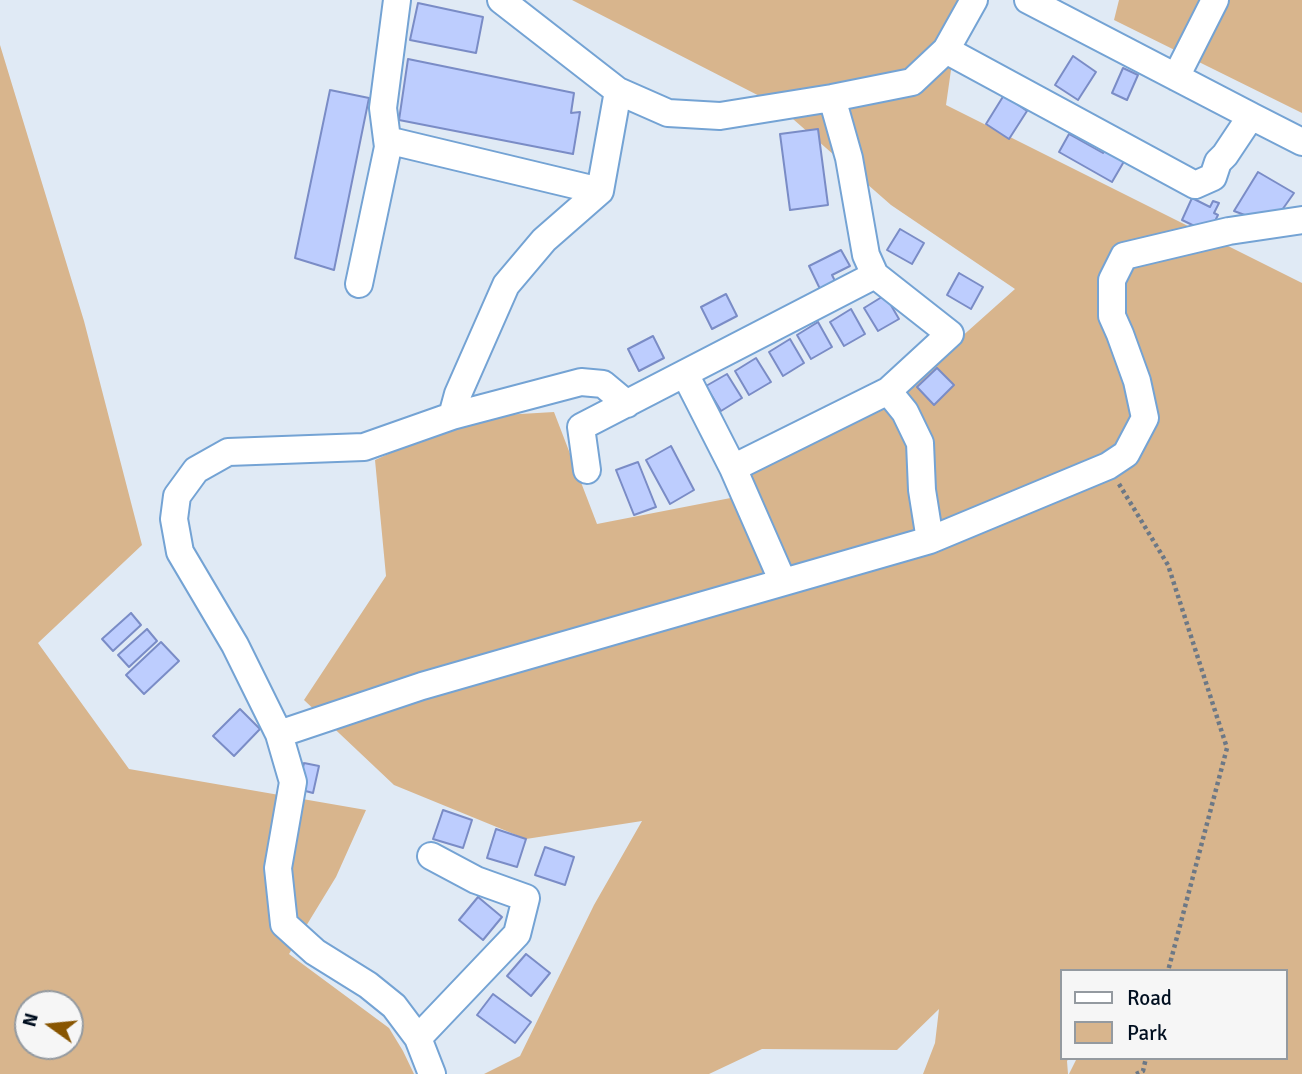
<!DOCTYPE html>
<html>
<head>
<meta charset="utf-8">
<style>
  body { margin:0 }
  #map { position:relative; width:1302px; height:1074px; overflow:hidden; background:#e0eaf5; font-family:Signika,sans-serif }
  canvas { display:block }
  .legend { position:absolute; left:1060px; top:969px; width:228px; height:91px; box-sizing:border-box; background:#f6f6f6; border:2px solid #949aa0; margin:0; padding:9px 12px; list-style:none; font-size:21px; color:#010f20 }
  .legend li { display:flex; align-items:center; gap:14px; height:35px }
  .legend b { width:35px; border:2px solid #949aa0 }
  .north { position:absolute; left:14px; top:990px; width:70px; height:70px; box-sizing:border-box; background:#f6f6f6; border:2px solid #949aa0; border-radius:50%; rotate:285deg; font-size:19px; font-weight:700; line-height:28px; text-align:center; color:#010f20 }
  .north::after { content:''; display:block; margin:auto; width:24px; height:32px; background:#850; clip-path:polygon(50% 0,100% 100%,50% 72%,0 100%) }
</style>
</head>
<body>
<div id="map">
<canvas width="1302" height="1074"></canvas>
<ul class="legend">
<li><b style="height:9px;background:#fff"></b>Road</li>
<li><b style="height:19px;background:#d8b58d"></b>Park</li>
</ul>
<div class="north">N</div>
</div>
<script>
const g = document.querySelector('canvas').getContext('2d');
g.lineJoin = 'round';
function fill(path, color) {
  g.fillStyle = color;
  g.fill(path, 'evenodd');
}
function shape(rows) {
  const path = new Path2D();
  for (const r of rows) {
    path.moveTo(r[0], r[1]);
    for (let i = 2; i < r.length; i += 2) path.lineTo(r[i], r[i + 1]);
  }
  return path;
}
function strokePath(path, color, width, dash) {
  g.strokeStyle = color;
  g.lineWidth = width;
  g.lineCap = dash ? 'butt' : 'round';
  g.setLineDash(dash || []);
  g.stroke(path);
}
const green = shape([
  [572,0,961,0,946,105,1302,283,1302,1074,1069,1074,1077,1058,1286,1058,1286,971,1062,971,1062,1058,1069,1058,1067,1061,1068,1074,923,1074,935,1043,939,1009,897,1050,762,1049,709,1074,484,1074,520,1056,594,905,642,821,526,839,394,785,304,700,386,576,375,460,470,417,554,412,597,524,746,495,744,474,884,406,1015,289,891,205,777,105],
  [1119,0,1302,0,1302,113,1114,20],
  [0,45,84,321,142,545,38,643,129,769,366,810,336,877,289,954,389,1028,403,1051,414,1074,0,1074],
  [28,1004,70,1004,70,1046,28,1046]
]);
const building = shape([
  [418,3,483,17,476,53,410,40,418,3],
  [1073,56,1096,72,1078,100,1055,85,1073,56],
  [408,59,574,93,571,113,580,112,573,154,399,120,408,59],
  [1123,68,1138,75,1127,100,1112,93,1123,68],
  [330,90,369,98,334,270,295,258,330,90],
  [1004,95,1027,111,1009,139,986,124,1004,95],
  [818,129,828,205,790,210,780,134,818,129],
  [1069,134,1103,153,1106,147,1126,158,1112,182,1059,152,1069,134],
  [1258,172,1294,193,1282,210,1258,220,1234,211,1258,172],
  [1192,198,1210,207,1213,201,1219,203,1214,213,1218,215,1209,233,1182,220,1192,198],
  [900,229,924,243,912,264,887,250,900,229],
  [841,250,850,266,832,275,836,283,821,291,809,266,841,250],
  [959,273,983,287,971,309,947,295,959,273],
  [726,294,737,316,712,329,701,307,726,294],
  [885,295,899,319,878,331,864,308,885,295],
  [851,309,865,334,844,346,830,322,851,309],
  [818,322,832,347,811,359,797,335,818,322],
  [653,336,664,358,639,371,628,349,653,336],
  [790,339,804,363,783,376,769,352,790,339],
  [756,358,771,382,749,395,735,371,756,358],
  [937,368,954,385,934,405,917,387,937,368],
  [727,374,742,398,721,411,706,386,727,374],
  [671,446,694,490,670,504,646,460,671,446],
  [638,462,656,507,634,515,616,470,638,462],
  [131,613,141,625,113,651,102,639,131,613],
  [147,629,157,641,129,667,118,655,147,629],
  [161,642,179,661,144,694,126,675,161,642],
  [240,709,260,729,234,756,213,736,240,709],
  [304,763,319,766,313,793,298,789,304,763],
  [443,810,472,820,463,848,433,839,443,810],
  [496,829,526,839,517,867,487,858,496,829],
  [545,847,574,857,565,885,535,875,545,847],
  [478,897,502,917,483,940,459,920,478,897],
  [526,954,550,973,531,996,507,976,526,954],
  [493,994,531,1022,515,1043,477,1015,493,994]
]);
const path = shape([
  [1119,484,1168,565,1227,748,1168,971],
  [1136,1074,1143,1071,1146,1058]
]);
const street = shape([
  [501,0,618,91],
  [1028,0,1251,116],
  [946,50,1195,185,1213,177,1218,162,1225,155,1251,116,1302,142],
  [1176,77,1215,0],
  [387,140,600,191],
  [359,284,388,147,383,108,397,0],
  [685,374,733,468],
  [888,391,905,412,920,443,922,490,930,540],
  [452,416,581,382,603,384,627,404],
  [587,470,581,427,875,275],
  [783,582,733,468,888,391,950,334,875,275,866,255,849,158,832,98],
  [279,734,422,686,930,540,1108,466,1126,454,1145,418,1137,381,1120,334,1112,316,1112,280,1124,256,1229,231,1302,220],
  [418,1038,517,934,526,898,476,880,431,856],
  [432,1074,418,1038,394,1006,368,985,315,952,284,924,278,868,293,782,279,734,235,645,180,552,174,519,177,496,196,470,228,452,364,447,452,416,458,394,506,285,544,240,600,191,618,91,668,113,720,116,832,98,912,82,946,50,974,0]
]);
fill(green, '#d8b58d');
fill(building, '#bdcdfe');
strokePath(building, '#7a8cc6', 2);
strokePath(street, '#74a3d4', 30);
strokePath(path, '#6c7886', 4.5, [3.5, 3.5]);
strokePath(street, '#fff', 26);
</script>
</body>
</html>
